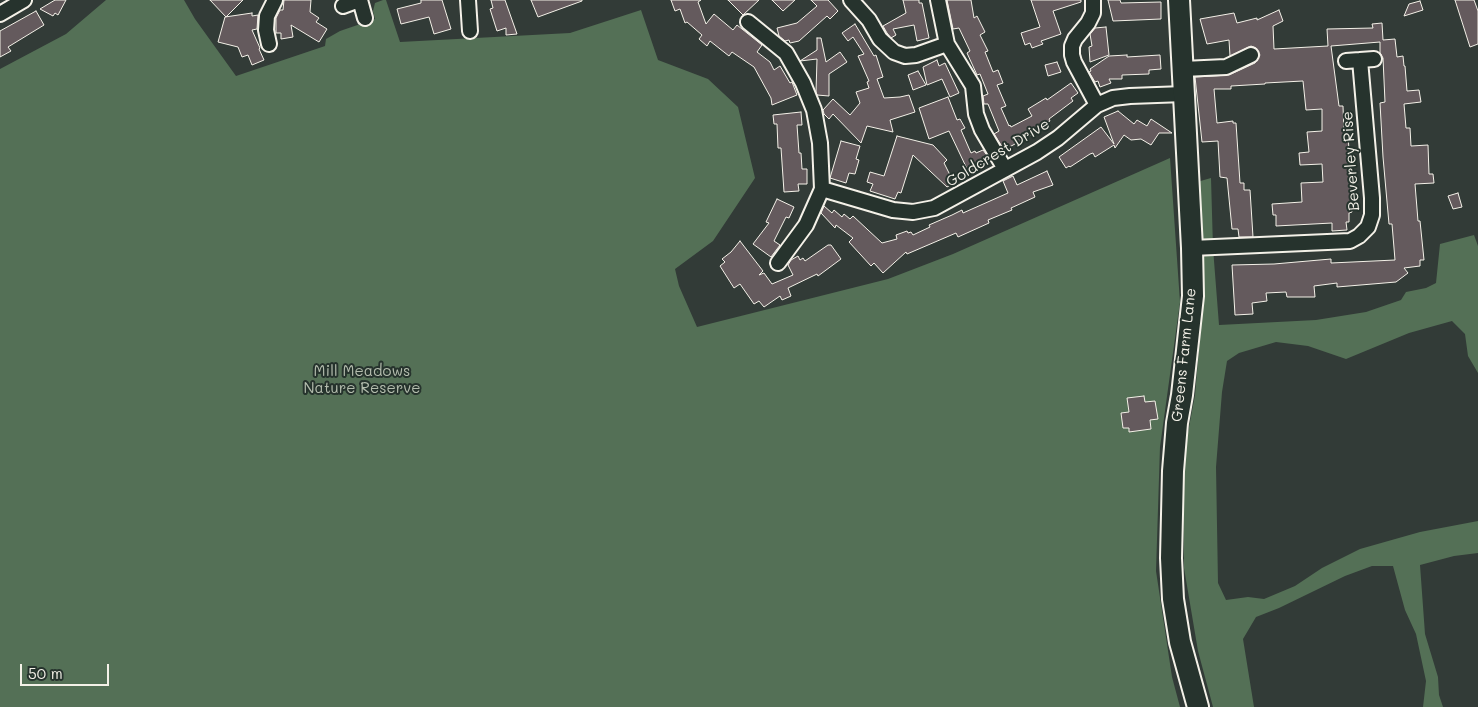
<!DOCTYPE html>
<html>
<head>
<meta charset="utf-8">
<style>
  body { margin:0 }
  #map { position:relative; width:1478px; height:707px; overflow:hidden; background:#323b37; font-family:Mali,sans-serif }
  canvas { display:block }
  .scale { position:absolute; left:20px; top:664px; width:89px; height:22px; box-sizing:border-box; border:2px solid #f4f1e8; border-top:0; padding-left:6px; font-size:15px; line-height:18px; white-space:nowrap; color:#f4f1e8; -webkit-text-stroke:4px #26332d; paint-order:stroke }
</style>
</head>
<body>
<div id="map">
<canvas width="1478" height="707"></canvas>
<div class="scale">50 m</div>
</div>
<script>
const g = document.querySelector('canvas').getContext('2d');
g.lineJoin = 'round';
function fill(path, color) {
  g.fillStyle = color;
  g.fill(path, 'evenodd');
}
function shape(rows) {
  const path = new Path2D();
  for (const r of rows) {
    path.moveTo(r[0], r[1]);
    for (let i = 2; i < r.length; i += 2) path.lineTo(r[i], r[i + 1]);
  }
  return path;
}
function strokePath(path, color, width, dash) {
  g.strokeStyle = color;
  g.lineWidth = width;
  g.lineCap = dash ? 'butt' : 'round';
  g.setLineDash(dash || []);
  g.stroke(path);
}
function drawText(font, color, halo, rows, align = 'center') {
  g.font = font + ' Mali,sans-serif';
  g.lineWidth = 4;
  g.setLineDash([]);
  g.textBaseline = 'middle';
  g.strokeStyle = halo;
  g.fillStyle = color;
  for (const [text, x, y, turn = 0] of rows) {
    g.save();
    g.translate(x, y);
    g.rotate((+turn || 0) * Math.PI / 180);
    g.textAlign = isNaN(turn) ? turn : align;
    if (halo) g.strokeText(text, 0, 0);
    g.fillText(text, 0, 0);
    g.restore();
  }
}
const green = shape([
  [106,0,184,0,195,19,236,76,325,46,326,39,340,31,375,19,373,11,375,3,383,0,386,0,400,42,570,33,641,10,658,60,708,79,738,107,755,178,713,241,675,269,679,286,697,327,888,279,953,254,1170,158,1180,302,1160,447,1156,571,1172,677,1180,707,0,707,0,69,66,34],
  [1211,178,1213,248,1219,325,1316,320,1366,312,1401,300,1406,292,1426,288,1436,283,1440,244,1474,235,1478,246,1478,373,1468,356,1465,334,1452,321,1409,333,1346,359,1308,346,1276,342,1239,353,1227,361,1222,392,1216,467,1218,583,1226,600,1248,597,1264,599,1295,586,1322,568,1360,549,1420,532,1478,521,1478,553,1454,556,1420,565,1425,634,1438,677,1439,695,1443,707,1423,707,1426,681,1416,634,1405,610,1393,566,1372,566,1345,576,1279,608,1256,617,1243,639,1254,707,1213,707,1198,651,1184,568,1183,459,1195,395,1201,326,1197,182]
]);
const building = shape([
  [55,0,66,0,58,15,55,13,53,16,40,9,55,0],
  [210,0,243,0,226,17,210,0],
  [284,0,311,0,310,12,319,18,316,22,327,29,319,42,291,25,293,37,281,39,281,33,276,33,276,18,280,10,283,10,284,0],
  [421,0,442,0,451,29,434,34,429,17,401,24,397,9,421,3,421,0],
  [491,0,505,0,517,34,506,35,506,28,497,31,490,9,493,8,491,0],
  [531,0,582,0,582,1,538,17,531,0],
  [671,0,701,0,698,2,706,24,714,14,733,30,737,25,762,45,757,52,770,62,774,70,780,66,790,83,792,82,797,95,772,105,771,98,754,67,732,52,729,56,710,41,707,46,699,39,702,35,687,22,685,23,680,9,675,11,671,0],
  [728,0,759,0,743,15,728,0],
  [772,0,795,0,783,11,772,0],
  [811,0,828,0,838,11,830,19,827,16,799,41,790,43,789,40,785,41,779,36,777,28,797,23,817,6,811,0],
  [903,0,919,0,919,3,922,3,929,38,917,41,914,25,893,29,896,35,891,38,887,33,883,26,906,13,903,0],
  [947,0,971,0,974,18,977,16,985,32,980,35,988,51,985,52,993,72,998,70,1003,83,997,85,1006,106,1001,108,1009,126,1010,125,1011,127,1032,116,1028,109,1046,98,1047,100,1071,83,1078,93,1071,98,1073,101,1049,119,1050,121,1032,132,1033,134,1004,150,994,134,999,131,988,104,984,104,983,96,988,94,980,74,977,75,967,53,970,51,959,28,953,29,947,0],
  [1031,0,1081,0,1081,2,1053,11,1061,34,1041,41,1043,44,1032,48,1030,43,1025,45,1021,33,1040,27,1031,0],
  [1108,0,1120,0,1121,3,1161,2,1161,19,1113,21,1108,0],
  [1455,0,1474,0,1478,11,1478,44,1470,47,1455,0],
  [1420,1,1423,10,1404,16,1409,4,1420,1],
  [1279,10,1283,21,1273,26,1274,49,1328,46,1327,29,1373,28,1372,24,1382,23,1383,40,1395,39,1397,57,1403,56,1404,66,1405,66,1407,91,1419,90,1421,102,1404,104,1406,128,1410,128,1411,146,1428,145,1429,174,1433,174,1434,183,1415,184,1418,221,1420,221,1424,260,1420,260,1420,266,1404,268,1408,273,1396,282,1337,287,1337,283,1314,286,1315,297,1287,297,1286,292,1266,293,1267,301,1252,303,1253,314,1235,315,1232,265,1274,264,1331,259,1331,263,1395,260,1392,224,1389,224,1383,157,1380,103,1385,102,1383,58,1380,53,1380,42,1331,46,1339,106,1343,106,1344,133,1348,132,1352,212,1349,213,1349,222,1346,222,1347,230,1332,231,1332,223,1276,226,1276,215,1273,215,1272,204,1302,202,1301,183,1323,182,1322,164,1300,165,1299,153,1309,152,1307,132,1322,131,1322,109,1306,110,1303,81,1265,83,1265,84,1231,86,1231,89,1214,89,1217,123,1233,121,1233,123,1236,123,1240,183,1244,183,1244,190,1250,190,1253,237,1239,237,1238,229,1232,229,1227,178,1220,177,1218,141,1202,142,1195,77,1229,75,1255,63,1260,55,1256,48,1251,46,1230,56,1229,40,1207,44,1200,19,1234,13,1237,23,1257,18,1257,20,1279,10],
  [36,11,44,25,8,47,11,51,0,57,0,31,36,11],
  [252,13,252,16,258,15,257,29,252,30,260,48,259,49,264,60,252,65,248,55,242,57,238,47,218,42,225,17,252,13],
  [855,24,874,56,876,55,883,77,877,79,884,98,900,97,909,95,915,112,890,120,893,132,867,126,861,143,833,114,829,119,824,114,823,110,833,99,850,115,860,103,856,92,869,88,867,82,869,81,858,56,864,54,853,37,848,41,842,33,855,24],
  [1106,27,1109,55,1090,62,1089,47,1092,46,1090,34,1095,28,1106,27],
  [817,38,821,38,826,62,840,52,847,62,829,74,829,96,817,95,816,92,817,59,800,61,817,50,817,38],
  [1127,55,1127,57,1160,55,1161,69,1149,70,1149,74,1122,75,1122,79,1109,79,1111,83,1100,87,1098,81,1095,82,1089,72,1091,71,1090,69,1109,56,1127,55],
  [937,60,939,66,945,63,959,93,950,97,942,79,927,85,923,67,937,60],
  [1057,62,1061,72,1048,76,1045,65,1057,62],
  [918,71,926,85,913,90,908,75,918,71],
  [948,97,957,120,960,119,965,128,961,130,971,153,975,151,976,153,983,150,989,158,986,160,987,162,977,166,979,169,969,173,949,131,929,139,919,108,948,97],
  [1118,111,1134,124,1137,120,1147,126,1151,119,1172,133,1159,133,1151,145,1141,139,1131,140,1124,135,1115,148,1114,145,1095,157,1093,153,1090,154,1070,167,1069,166,1066,168,1059,157,1101,127,1114,144,1104,117,1118,111],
  [801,112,802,125,797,125,799,153,801,153,802,169,807,169,807,184,798,184,799,191,784,192,781,148,778,148,777,124,774,124,773,115,801,112],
  [897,136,933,145,947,160,944,163,954,183,947,187,913,155,901,193,898,192,895,199,870,191,873,184,867,182,870,172,884,176,897,136],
  [841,141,860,146,856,159,859,160,855,174,849,173,846,183,830,178,841,141],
  [1047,171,1053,185,1033,192,1035,197,1011,208,1012,210,988,220,989,223,958,237,956,233,907,254,906,252,883,273,874,263,871,266,849,242,853,238,836,225,835,228,821,213,824,206,832,213,834,210,842,217,844,214,850,219,853,216,882,243,897,239,896,235,907,231,908,233,911,232,913,235,930,227,929,225,952,215,962,210,963,213,1008,193,1003,181,1013,176,1017,185,1047,171],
  [1458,193,1462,207,1453,209,1448,196,1458,193],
  [777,199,794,207,789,218,786,217,774,241,780,245,771,257,753,244,769,223,766,222,777,199],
  [740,241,763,271,759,275,764,273,772,284,793,275,788,265,791,260,798,256,800,260,803,258,805,261,828,245,831,245,841,259,818,276,817,274,788,288,791,296,782,300,780,296,764,307,759,301,754,304,740,284,734,288,720,266,725,262,722,259,731,252,740,241],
  [1144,396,1145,402,1155,401,1158,419,1150,420,1151,429,1129,432,1129,428,1123,428,1121,413,1129,412,1127,398,1144,396]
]);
const street = shape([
  [360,0,365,18],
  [468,0,470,31],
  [851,0,869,20,880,39,894,52,905,56,916,55,947,44],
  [938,0,947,44,973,86,976,114,982,130,1005,169],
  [1093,0,1093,13,1088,23,1075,39,1072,46,1072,55,1074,62,1097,105],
  [343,6,359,0],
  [0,14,24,0],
  [748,22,786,53,803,83,814,110,820,143,822,189,806,225,778,263],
  [269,44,266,30,267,16,275,0],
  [1346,61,1374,59],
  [1183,69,1226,67,1251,55],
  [822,189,893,210,913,212,934,208,1037,152,1058,138,1097,105,1113,98,1130,96,1184,94],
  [1192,248,1350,241,1359,236,1368,227,1372,215,1372,198,1360,60]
]);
const secondary = shape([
  [1179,0,1192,248,1193,296,1182,395,1177,423,1173,471,1171,558,1173,599,1180,642,1198,707]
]);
const streetNames = [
  ["Goldcrest Drive",998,153,-31],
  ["Beverley Rise",1351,161,-94],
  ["Greens Farm Lane",1184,355,-84]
];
const parkNames = [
  ["Mill Meadows",362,371],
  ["Nature Reserve",362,388]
];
fill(green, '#547056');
fill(building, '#645a5d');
strokePath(building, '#f4f1e8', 1);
strokePath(street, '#f4f1e8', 18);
strokePath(secondary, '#f4f1e8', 24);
strokePath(street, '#26332d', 14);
strokePath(secondary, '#26332d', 20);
drawText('15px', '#f4f1e8', '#26332d', streetNames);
drawText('15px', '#b4bdae', '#26332d', parkNames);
</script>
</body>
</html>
